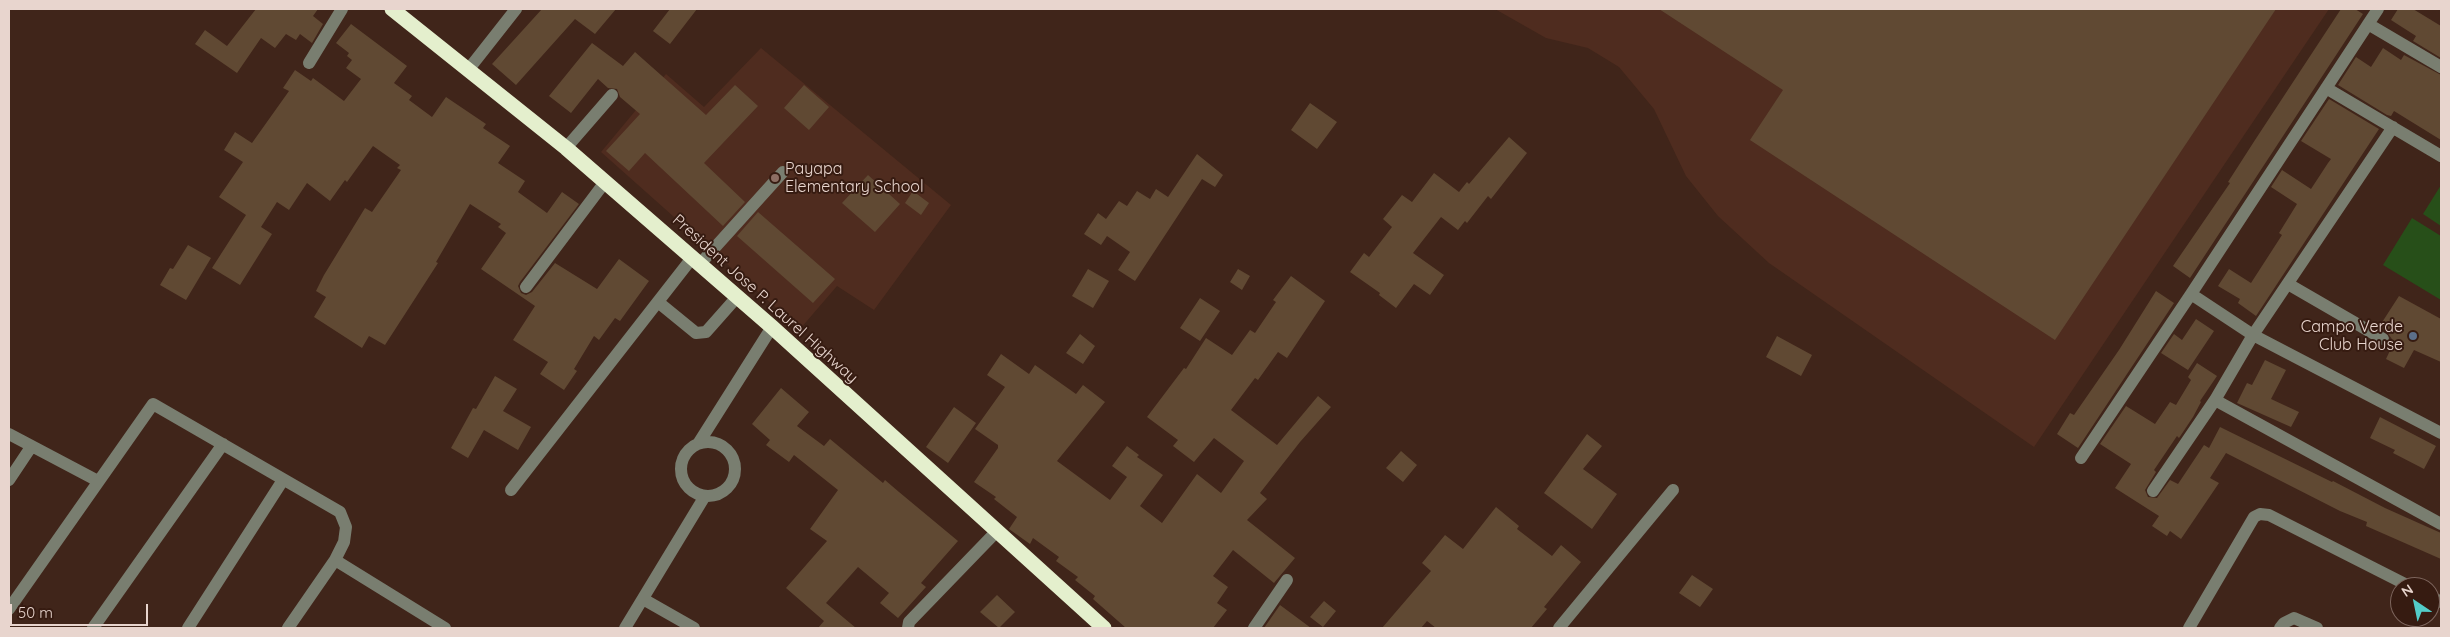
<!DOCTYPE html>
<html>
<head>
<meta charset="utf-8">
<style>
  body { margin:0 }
  #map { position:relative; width:2450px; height:637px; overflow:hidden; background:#40251a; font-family:Quicksand,sans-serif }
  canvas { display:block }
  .frame { position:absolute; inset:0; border:10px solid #e8d5ce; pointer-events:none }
  .north { position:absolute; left:2390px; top:577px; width:50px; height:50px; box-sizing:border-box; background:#361b11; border:1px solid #7d655d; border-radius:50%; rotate:326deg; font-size:14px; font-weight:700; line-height:20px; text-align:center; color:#e8d5ce }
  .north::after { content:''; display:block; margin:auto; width:18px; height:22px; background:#53cdc9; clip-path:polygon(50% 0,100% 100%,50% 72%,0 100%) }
  .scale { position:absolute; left:10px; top:604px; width:138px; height:22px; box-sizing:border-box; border:2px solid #e8d5ce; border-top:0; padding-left:6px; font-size:15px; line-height:18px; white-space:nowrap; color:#e8d5ce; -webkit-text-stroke:4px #361b11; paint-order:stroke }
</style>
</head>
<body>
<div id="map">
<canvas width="2450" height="637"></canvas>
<div class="frame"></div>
<div class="north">N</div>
<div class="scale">50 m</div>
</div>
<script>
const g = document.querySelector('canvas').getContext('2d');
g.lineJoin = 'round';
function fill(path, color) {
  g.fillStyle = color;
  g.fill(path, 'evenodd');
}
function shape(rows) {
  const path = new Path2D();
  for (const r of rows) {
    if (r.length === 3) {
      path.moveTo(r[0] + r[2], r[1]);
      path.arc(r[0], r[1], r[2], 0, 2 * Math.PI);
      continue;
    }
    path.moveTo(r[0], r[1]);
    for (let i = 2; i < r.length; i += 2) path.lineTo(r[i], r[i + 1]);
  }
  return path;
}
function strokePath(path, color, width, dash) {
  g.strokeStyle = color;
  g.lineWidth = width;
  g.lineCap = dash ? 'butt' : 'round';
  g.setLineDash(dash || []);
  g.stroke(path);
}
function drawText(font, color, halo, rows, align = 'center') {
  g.font = font + ' Quicksand,sans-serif';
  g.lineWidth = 4;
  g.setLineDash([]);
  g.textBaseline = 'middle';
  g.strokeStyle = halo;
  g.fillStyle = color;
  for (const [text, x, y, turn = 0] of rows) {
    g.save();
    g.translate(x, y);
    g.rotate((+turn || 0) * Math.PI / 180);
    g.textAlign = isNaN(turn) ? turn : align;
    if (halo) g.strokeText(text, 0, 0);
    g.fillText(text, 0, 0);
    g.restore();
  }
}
const built = shape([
  [1495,9,2329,9,2034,447,1769,263,1718,216,1686,176,1654,109,1619,67,1588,48,1546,38],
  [761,48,951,205,874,310,837,286,800,329,601,152,666,74,704,107]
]);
const green = shape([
  [2441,185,2441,226,2423,214],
  [2412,218,2441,236,2441,300,2383,265]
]);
const building = shape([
  [256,9,318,9,313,16,323,24,312,43,300,34,296,40,286,34,275,48,261,38,237,73,195,44,205,30,227,46],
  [542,9,616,9,595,34,575,19,516,85,492,64],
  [670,9,697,9,670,44,653,31],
  [1659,9,2276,9,2055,340,1750,140,1783,90],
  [2341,9,2355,9,2363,14,2190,278,2173,266,2230,183,2228,182,2255,140],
  [2398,9,2413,9,2441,26,2441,58,2413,41,2416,36,2391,20],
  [351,24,407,66,394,83,412,96,409,100,432,117,446,97,486,124,483,128,510,146,498,163,525,181,518,192,547,213,562,192,579,204,520,282,518,286,521,293,526,295,532,292,555,263,597,289,619,259,649,281,620,321,615,318,599,340,594,336,574,369,577,371,564,390,540,374,548,362,513,340,535,306,481,269,506,233,498,227,501,224,470,204,436,262,438,263,385,345,369,336,362,348,314,317,326,297,316,291,324,275,365,208,372,212,401,170,397,168,400,165,373,146,347,182,345,180,330,201,307,183,289,210,277,202,261,227,272,234,240,285,212,268,246,215,219,197,243,162,224,150,235,132,252,143,289,91,283,88,295,70,311,81,313,78,344,101,361,79,346,68,352,60,347,56,349,53,336,43],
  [592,43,623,66,635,52,706,115,735,85,758,106,704,163,745,202,723,226,645,153,629,171,606,151,640,114,620,97,617,89,608,88,598,79,571,113,549,96],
  [2383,48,2401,60,2404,55,2441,75,2441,140,2394,111,2391,116,2387,115,2338,85,2356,57,2371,67],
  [804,85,829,107,809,130,784,108],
  [2329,99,2379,129,2256,316,2238,303,2240,299,2218,286,2229,269,2251,283,2282,235,2279,233,2297,204,2271,187,2282,170,2311,189,2328,163,2331,159,2301,141],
  [1310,103,1337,122,1317,149,1291,130],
  [1509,137,1527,153,1491,199,1488,196,1467,223,1465,221,1458,230,1441,217,1413,253,1444,275,1430,295,1414,284,1396,308,1379,295,1380,293,1350,272,1364,253,1369,257,1392,227,1383,219,1402,195,1412,202,1434,173,1459,192,1467,182,1469,184],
  [1197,154,1223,175,1215,187,1202,179,1135,281,1118,270,1130,252,1107,236,1101,245,1084,234,1098,213,1106,219,1119,201,1127,206,1137,191,1150,199,1156,189,1168,197],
  [868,175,900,204,875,232,842,203],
  [913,191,929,203,921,215,905,203],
  [758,212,835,279,813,303,737,236],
  [188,245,211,258,186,300,160,285,170,268,173,269],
  [1088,269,1109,281,1093,308,1072,296],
  [1238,269,1250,276,1242,290,1230,282],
  [1291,276,1325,301,1287,358,1278,352,1258,380,1255,378,1231,410,1277,445,1318,396,1331,407,1300,442,1260,493,1267,499,1247,520,1295,558,1274,583,1233,550,1213,576,1228,587,1217,603,1227,610,1213,628,1126,628,1093,599,1095,596,1075,580,1078,577,1056,561,1059,557,1033,538,1030,544,1009,529,1017,517,994,499,996,497,974,482,998,448,998,445,975,429,1005,387,987,375,1001,354,1029,374,1035,365,1076,394,1083,385,1105,402,1057,461,1110,500,1127,477,1112,466,1127,446,1139,455,1137,457,1163,475,1140,506,1162,523,1197,474,1221,493,1244,461,1214,438,1194,462,1173,446,1178,440,1147,417,1184,368,1186,369,1206,338,1232,355,1250,330,1255,333,1276,302,1273,300],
  [2156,291,2174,303,2078,448,2057,434,2070,413,2074,415,2119,350],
  [2399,296,2441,319,2441,362,2414,350,2404,368,2386,359,2394,342,2387,332,2379,327],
  [1200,298,1220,311,1200,341,1180,328],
  [2196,319,2214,331,2188,370,2161,353,2174,334,2182,340],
  [1080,334,1095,346,1083,364,1066,353],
  [1777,336,1812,355,1801,376,1766,357],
  [2265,360,2286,370,2271,399,2299,412,2291,427,2237,403,2247,383,2252,385],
  [2197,363,2217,376,2200,401,2201,402,2193,417,2179,438,2177,436,2154,470,2156,472,2145,490,2148,497,2157,498,2170,480,2178,484,2204,445,2209,448,2220,427,2332,482,2333,481,2385,508,2441,533,2441,559,2366,526,2367,522,2340,511,2226,453,2210,478,2219,483,2181,539,2170,531,2167,536,2152,526,2159,516,2115,488,2131,464,2100,444,2126,406,2155,424,2170,402,2176,405,2191,380,2188,377],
  [495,376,517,389,503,411,531,427,518,450,484,430,468,458,451,448,473,408,476,409],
  [781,388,809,412,797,426,824,446,830,439,883,483,885,480,899,492,958,541,921,583,926,587,898,618,880,603,889,593,858,567,826,603,856,628,818,628,824,621,786,588,827,541,810,529,838,490,794,455,789,462,766,445,770,440,752,424],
  [954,407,976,423,948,463,926,447],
  [2380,417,2436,446,2424,469,2393,453,2395,450,2370,438],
  [1587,434,1602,446,1583,469,1617,494,1592,529,1544,493],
  [1401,451,1417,465,1403,482,1386,468],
  [1496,507,1519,526,1517,529,1552,556,1561,545,1581,562,1544,607,1547,609,1531,628,1436,628,1427,621,1421,628,1382,628,1431,571,1422,563,1445,535,1463,549],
  [1692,575,1713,589,1700,607,1679,593],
  [997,595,1015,612,999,628,980,612],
  [1324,601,1336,611,1323,627,1310,617],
  [1280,605,1311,628,1264,628]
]);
const minor = shape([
  [2368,24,2441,67],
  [309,63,342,9],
  [468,70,516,9],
  [2326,88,2441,156],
  [566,148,612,95],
  [700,264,783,172],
  [2288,284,2383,339],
  [526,287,605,182],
  [2191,294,2253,335,2441,433],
  [658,302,696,333,706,332,737,297],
  [2215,400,2441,524],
  [9,434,98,481],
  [708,469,27],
  [698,444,772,327],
  [2081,458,2191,294,2378,9],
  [9,480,31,447],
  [511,490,692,258],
  [2153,491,2215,400,2253,335,2393,127],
  [335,560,445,628],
  [2430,596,2441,602],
  [643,599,694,628],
  [9,609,153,404,340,512,346,527,344,542,335,560,288,628],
  [93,628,223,444],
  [188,628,283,480],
  [625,628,705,496],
  [908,628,909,622,996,532],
  [1254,628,1287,580],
  [1559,628,1673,490],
  [2189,628,2254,517,2260,514,2269,515,2411,587],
  [2280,628,2284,623,2294,618,2317,628]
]);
const highway = shape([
  [392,9,566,148,772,327,1104,628]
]);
const markers = [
  [775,178,5,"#8d6e63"],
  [2413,336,5,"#5c6f8a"]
];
const poiNames = [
  ["Payapa",785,169],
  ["Elementary School",785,187],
  ["Campo Verde",2403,327,"right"],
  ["Club House",2403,345,"right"]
];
const streetNames = [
  ["President Jose P. Laurel Highway",765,299,42]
];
fill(built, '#4f2c1f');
fill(green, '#274f19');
fill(building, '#604933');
strokePath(minor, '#797e70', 12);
strokePath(highway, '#e4efcd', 15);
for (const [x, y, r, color] of markers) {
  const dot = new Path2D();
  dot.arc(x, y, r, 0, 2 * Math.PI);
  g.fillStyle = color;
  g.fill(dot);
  strokePath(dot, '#361b11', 2);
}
drawText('16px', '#e8d5ce', '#361b11', poiNames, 'left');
drawText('16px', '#e8d5ce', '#361b11', streetNames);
</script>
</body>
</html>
